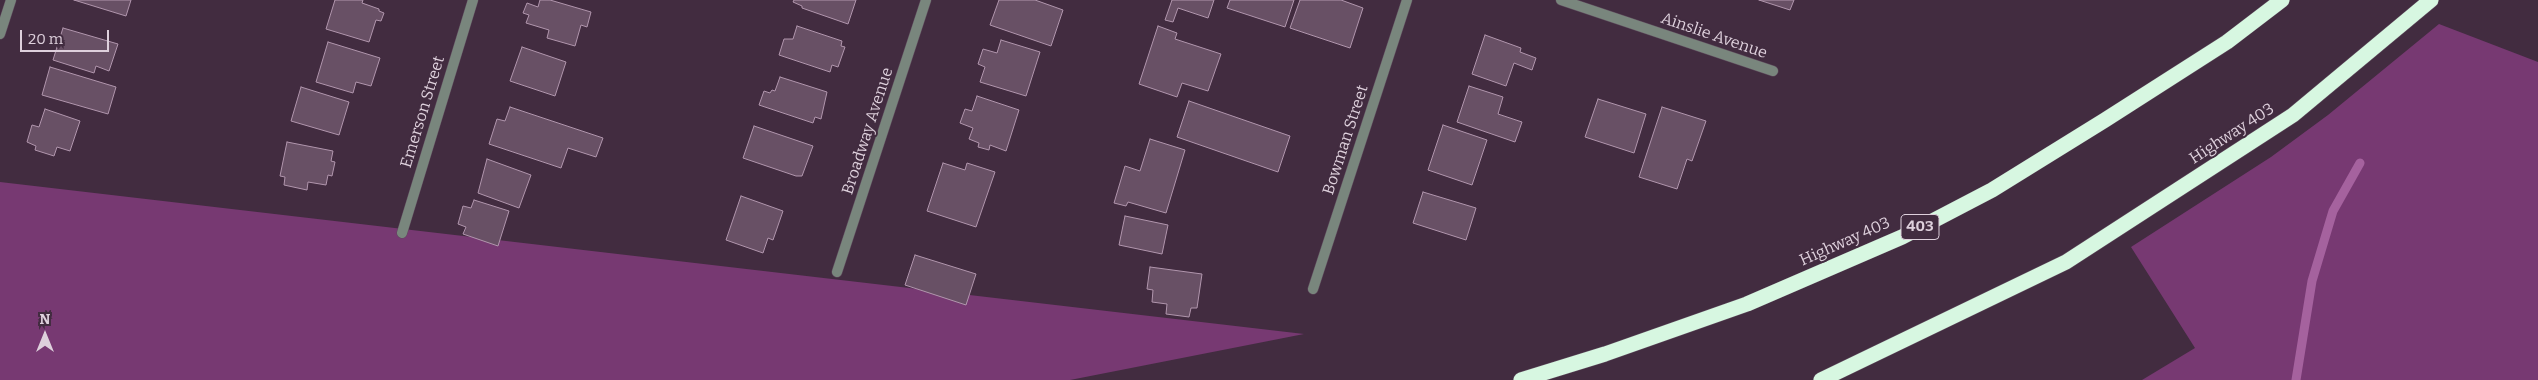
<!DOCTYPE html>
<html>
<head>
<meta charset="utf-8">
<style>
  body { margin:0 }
  #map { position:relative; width:2538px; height:380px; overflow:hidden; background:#422c40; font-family:Bitter,serif }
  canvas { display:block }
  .north { position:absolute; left:20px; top:310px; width:50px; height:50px; -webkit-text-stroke:4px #422c40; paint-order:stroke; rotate:0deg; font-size:14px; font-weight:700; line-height:20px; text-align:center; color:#ded0dc }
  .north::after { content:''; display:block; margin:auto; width:18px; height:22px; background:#ded0dc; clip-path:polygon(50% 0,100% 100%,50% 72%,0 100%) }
  .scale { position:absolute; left:20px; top:30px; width:89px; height:22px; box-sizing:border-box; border:2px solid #ded0dc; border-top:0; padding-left:6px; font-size:15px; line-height:18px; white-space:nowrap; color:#ded0dc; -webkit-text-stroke:4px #422c40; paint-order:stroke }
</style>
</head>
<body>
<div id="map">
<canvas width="2538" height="380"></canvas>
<div class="north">N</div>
<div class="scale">20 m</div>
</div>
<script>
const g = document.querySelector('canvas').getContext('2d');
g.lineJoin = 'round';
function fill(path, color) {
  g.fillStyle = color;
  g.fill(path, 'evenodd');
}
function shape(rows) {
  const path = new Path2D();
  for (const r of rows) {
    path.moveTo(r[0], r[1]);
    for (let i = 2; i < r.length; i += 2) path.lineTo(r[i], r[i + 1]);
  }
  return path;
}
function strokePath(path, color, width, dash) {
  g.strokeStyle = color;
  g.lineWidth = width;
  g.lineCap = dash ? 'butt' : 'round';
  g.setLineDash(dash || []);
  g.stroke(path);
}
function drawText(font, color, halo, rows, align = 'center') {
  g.font = font + ' Bitter,serif';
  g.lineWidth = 4;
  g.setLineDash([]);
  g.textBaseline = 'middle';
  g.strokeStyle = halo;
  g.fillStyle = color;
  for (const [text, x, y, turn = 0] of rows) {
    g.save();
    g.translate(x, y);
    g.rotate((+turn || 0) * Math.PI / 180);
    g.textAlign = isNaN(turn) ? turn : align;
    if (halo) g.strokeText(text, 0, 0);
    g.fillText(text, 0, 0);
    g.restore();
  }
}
const green = shape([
  [2439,24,2538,62,2538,380,2142,380,2195,348,2131,247,2271,157,2328,115],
  [0,182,1304,334,1070,380,0,380]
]);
const stream = shape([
  [2296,380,2312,281,2333,211,2360,163]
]);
const building = shape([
  [74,0,131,0,126,16,74,0],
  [335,0,363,0,362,3,379,9,379,11,384,13,381,21,376,20,369,42,326,29,335,0],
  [540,0,550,0,591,12,587,27,581,25,575,46,547,38,549,30,526,23,529,15,523,13,527,3,538,7,540,0],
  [794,0,856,0,848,24,802,8,802,6,793,2,794,0],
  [999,0,1035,0,1063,10,1051,46,990,25,999,0],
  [1172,0,1214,0,1208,18,1178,8,1173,22,1165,20,1172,0],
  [1230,0,1294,0,1285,27,1227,8,1230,0],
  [1300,0,1341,0,1363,8,1350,48,1290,28,1300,0],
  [1759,0,1794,0,1790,10,1759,0],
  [797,26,842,41,841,46,845,47,838,67,832,65,830,72,779,55,784,39,793,39,797,26],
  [1158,26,1177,33,1175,39,1221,54,1208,91,1182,83,1177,97,1139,84,1158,26],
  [63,28,118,44,109,71,96,66,94,73,53,60,63,28],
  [1485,35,1521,48,1520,52,1536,58,1532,70,1514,63,1506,86,1472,74,1485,35],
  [1001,40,1040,52,1026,96,980,82,985,67,978,64,983,49,997,53,1001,40],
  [328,42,380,58,371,86,356,82,353,93,316,82,328,42],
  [522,47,566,62,555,96,510,81,522,47],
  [50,67,116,87,108,114,42,95,50,67],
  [780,77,827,92,821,119,815,117,813,123,759,105,764,91,770,93,772,90,775,91,780,77],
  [1469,86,1503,97,1498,114,1522,122,1515,142,1457,122,1469,86],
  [301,87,349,102,339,135,291,121,301,87],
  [977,96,1019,110,1006,151,990,145,989,150,978,147,979,143,969,139,973,128,960,123,965,109,972,111,977,96],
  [1598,99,1646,114,1634,153,1585,137,1598,99],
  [1189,101,1290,136,1278,172,1177,137,1189,101],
  [510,107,603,138,596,157,568,148,561,168,489,144,497,119,505,121,510,107],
  [1662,107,1706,121,1692,161,1687,159,1677,189,1639,177,1662,107],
  [45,109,80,121,70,151,57,147,54,156,35,150,36,146,27,142,32,125,39,127,45,109],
  [1443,125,1487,140,1472,185,1428,170,1443,125],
  [754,126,813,146,802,176,796,176,743,158,754,126],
  [1150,139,1185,150,1166,213,1128,202,1126,206,1114,203,1125,166,1140,171,1150,139],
  [287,142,333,151,331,161,335,162,332,176,328,175,326,185,308,182,307,190,284,185,285,177,280,176,287,142],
  [487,159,531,175,519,208,478,193,487,159],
  [943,163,965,170,967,163,995,172,976,227,927,211,943,163],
  [1423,192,1476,208,1466,240,1413,223,1423,192],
  [741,196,783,211,773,240,768,238,763,253,726,240,741,196],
  [474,200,509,211,498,246,463,234,466,227,458,224,463,206,471,208,474,200],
  [1125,216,1168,225,1162,254,1119,245,1125,216],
  [915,255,976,274,966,305,905,285,915,255],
  [1150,267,1202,274,1197,308,1191,308,1189,317,1166,314,1167,304,1152,302,1153,290,1147,289,1150,267]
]);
const minor = shape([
  [1561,0,1773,71],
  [0,34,11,0],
  [402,233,473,0],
  [837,272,926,0],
  [1313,289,1407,0]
]);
const motorway = shape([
  [1521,380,1605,354,1747,304,1902,237,1992,190,2105,120,2227,42,2282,0],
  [1821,380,2066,262,2293,115,2431,0]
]);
const shields = [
  [1920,227,38]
];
const shieldNames = [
  ["403",1920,227]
];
const streetNames = [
  ["Ainslie Avenue",1714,36,19],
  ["Emerson Street",423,112,-73],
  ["Broadway Avenue",868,131,-72],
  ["Highway 403",2232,134,-33],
  ["Bowman Street",1346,140,-72],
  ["Highway 403",1845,242,-24]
];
fill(green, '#773972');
strokePath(stream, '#a5629e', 9);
fill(building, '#685065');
strokePath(building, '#b196ad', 1);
strokePath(minor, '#5e4a5c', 11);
strokePath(motorway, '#5e4a5c', 16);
strokePath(minor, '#79867d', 10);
strokePath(motorway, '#d7f7e1', 15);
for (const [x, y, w] of shields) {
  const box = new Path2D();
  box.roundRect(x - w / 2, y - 12.5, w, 25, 4);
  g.fillStyle = '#422c40';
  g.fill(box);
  strokePath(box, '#ded0dc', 1);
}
drawText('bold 15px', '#ded0dc', null, shieldNames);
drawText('16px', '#ded0dc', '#422c40', streetNames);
</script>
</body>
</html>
